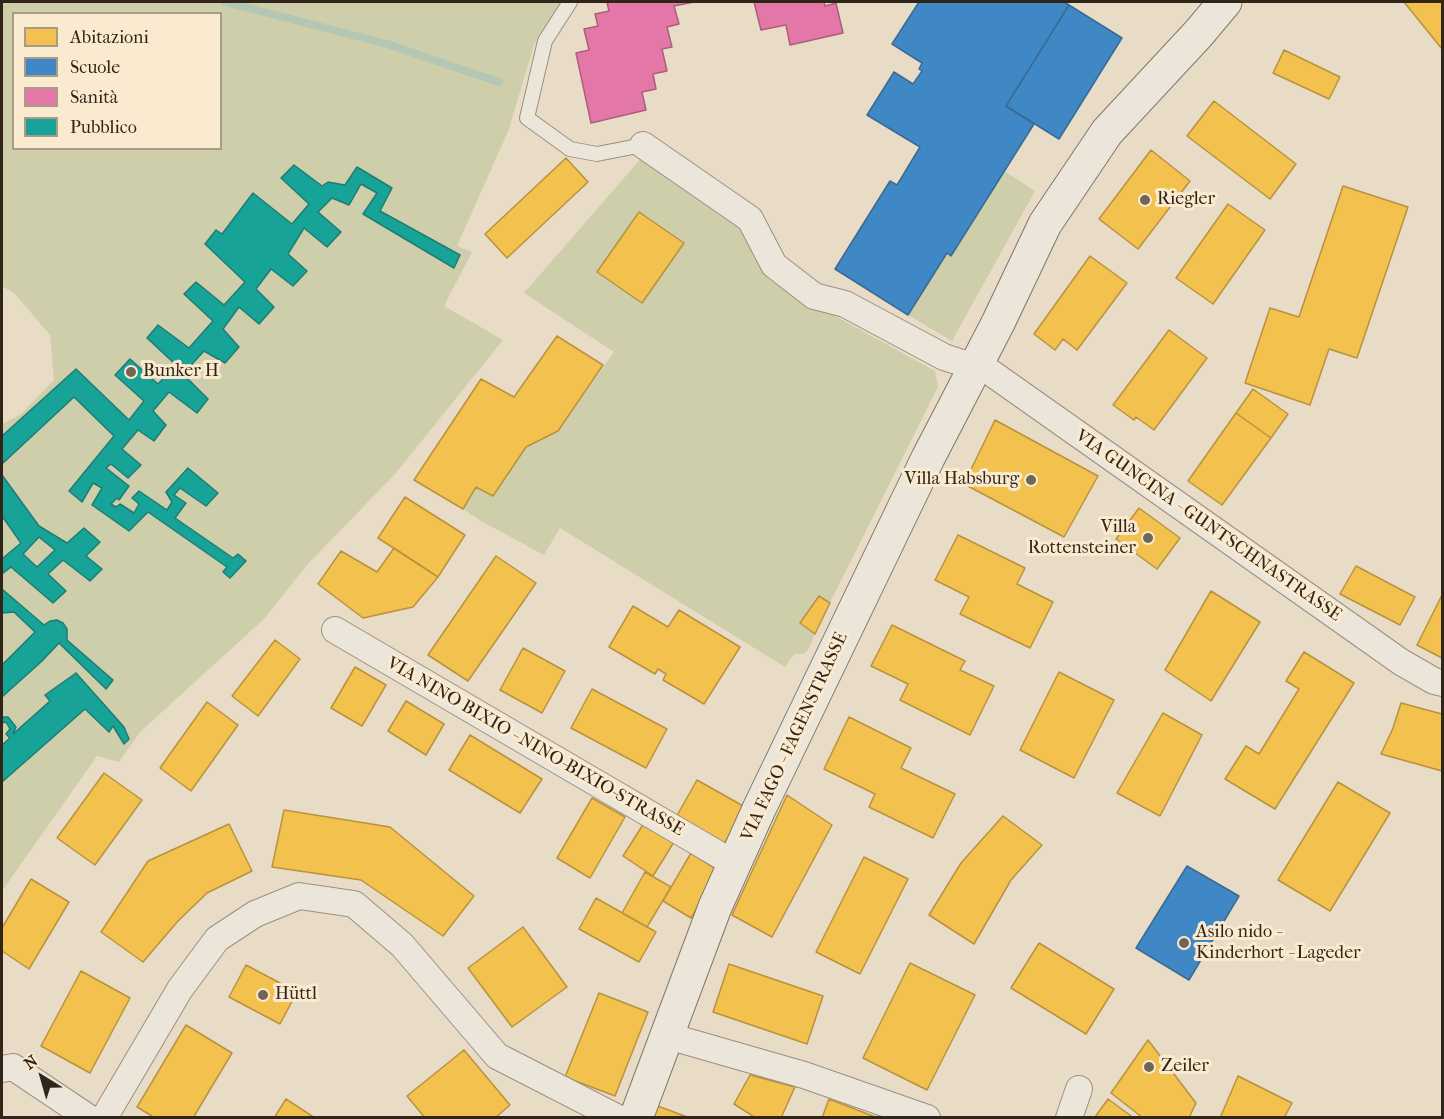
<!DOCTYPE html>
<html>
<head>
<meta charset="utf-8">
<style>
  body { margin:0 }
  #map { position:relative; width:1444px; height:1119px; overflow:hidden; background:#e9dcc6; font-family:"IM FELL French Canon",serif }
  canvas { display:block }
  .frame { position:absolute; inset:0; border:3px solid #302518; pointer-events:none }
  .legend { position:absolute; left:12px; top:12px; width:210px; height:138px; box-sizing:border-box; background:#faead0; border:2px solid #a99b86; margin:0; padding:8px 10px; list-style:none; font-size:18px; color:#302518 }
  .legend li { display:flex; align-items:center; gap:12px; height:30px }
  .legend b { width:30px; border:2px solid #a99b86 }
  .north { position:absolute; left:12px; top:1047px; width:60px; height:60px; -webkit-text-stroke:4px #faead0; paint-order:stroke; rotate:323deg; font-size:16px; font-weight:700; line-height:24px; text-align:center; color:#302518 }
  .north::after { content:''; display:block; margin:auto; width:21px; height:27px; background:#302518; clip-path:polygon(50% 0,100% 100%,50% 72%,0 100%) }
</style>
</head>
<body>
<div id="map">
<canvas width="1444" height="1119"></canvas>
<div class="frame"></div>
<ul class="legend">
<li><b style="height:16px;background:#f2c14e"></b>Abitazioni</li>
<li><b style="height:16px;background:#3f88c5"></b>Scuole</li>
<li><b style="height:16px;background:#e377a8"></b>Sanità</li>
<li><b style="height:16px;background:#17a398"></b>Pubblico</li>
</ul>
<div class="north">N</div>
</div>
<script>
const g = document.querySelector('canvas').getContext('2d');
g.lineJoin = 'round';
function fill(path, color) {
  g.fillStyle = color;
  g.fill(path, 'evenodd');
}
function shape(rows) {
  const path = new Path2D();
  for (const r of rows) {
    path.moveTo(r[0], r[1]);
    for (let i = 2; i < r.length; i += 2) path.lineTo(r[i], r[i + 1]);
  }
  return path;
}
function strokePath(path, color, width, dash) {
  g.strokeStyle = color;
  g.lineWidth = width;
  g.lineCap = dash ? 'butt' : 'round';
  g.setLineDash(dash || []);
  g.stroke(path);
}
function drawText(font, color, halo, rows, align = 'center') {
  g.font = font + ' "IM FELL French Canon",serif';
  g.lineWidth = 6;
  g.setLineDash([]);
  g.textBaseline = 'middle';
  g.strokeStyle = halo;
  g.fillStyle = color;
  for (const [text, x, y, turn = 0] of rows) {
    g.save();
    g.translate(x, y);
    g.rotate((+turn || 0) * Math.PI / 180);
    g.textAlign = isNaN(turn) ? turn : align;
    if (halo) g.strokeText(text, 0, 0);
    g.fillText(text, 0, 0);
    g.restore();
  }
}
const green = shape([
  [2,2,562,2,534,45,509,129,457,246,472,252,444,306,503,340,395,474,307,565,264,619,140,732,119,762,97,756,2,891,2,424,21,414,54,380,50,335,15,294,2,286],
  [14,14,220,14,220,148,14,148],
  [644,155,735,217,770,280,935,371,938,387,830,603,819,596,800,623,815,634,808,650,804,654,794,654,785,667,560,528,544,555,481,521,463,509,476,487,493,496,526,447,558,431,614,352,524,293],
  [1004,171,1035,191,952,341,908,315,947,253,952,256]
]);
const homes = shape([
  [1404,2,1442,2,1442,49,1404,2],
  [1284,50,1340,77,1329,99,1273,73,1284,50],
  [1214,101,1296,164,1270,199,1187,136,1214,101],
  [1151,150,1190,181,1138,249,1099,219,1151,150],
  [566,158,588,182,507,258,485,234,566,158],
  [1343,186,1408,207,1357,358,1329,349,1310,405,1245,383,1270,308,1299,317,1343,186],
  [1228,204,1265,230,1213,304,1176,278,1228,204],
  [639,212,684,243,642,303,597,272,639,212],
  [1090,256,1127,283,1077,350,1063,339,1055,350,1034,334,1090,256],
  [1169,330,1207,358,1154,430,1136,417,1134,420,1113,405,1169,330],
  [557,336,603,365,558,431,526,447,493,496,476,487,463,509,414,480,481,379,514,397,557,336],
  [1253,389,1288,414,1271,438,1236,413,1253,389],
  [1236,413,1271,438,1222,505,1188,481,1236,413],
  [995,420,1098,476,1064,537,964,484,995,420],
  [405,497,465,535,438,577,378,538,405,497],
  [1139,508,1180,538,1157,569,1116,539,1139,508],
  [958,535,1025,568,1017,584,1053,602,1030,648,960,614,969,597,935,580,958,535],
  [394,548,438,577,413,607,363,618,318,584,341,551,377,572,394,548],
  [496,556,536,583,468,681,428,655,496,556],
  [1356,566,1415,597,1400,625,1340,594,1356,566],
  [1211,591,1260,622,1211,701,1165,670,1211,591],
  [1442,595,1442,658,1417,645,1442,595],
  [819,596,830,603,815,634,800,623,819,596],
  [633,606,668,627,679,610,740,647,704,704,663,680,666,674,658,669,655,674,609,647,633,606],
  [892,625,965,661,960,670,994,686,970,735,900,700,908,684,871,666,892,625],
  [275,640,300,659,258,716,232,696,275,640],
  [523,648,565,671,542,713,500,690,523,648],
  [1304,652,1354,683,1275,809,1225,779,1246,746,1259,754,1299,689,1286,681,1304,652],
  [355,667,386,685,362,726,331,708,355,667],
  [1059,672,1114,700,1074,778,1020,750,1059,672],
  [592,689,667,729,646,768,571,728,592,689],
  [406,701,444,724,426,755,388,731,406,701],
  [207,702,238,725,191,791,160,768,207,702],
  [1401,703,1442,714,1442,771,1381,754,1393,728,1401,703],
  [1163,713,1202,735,1160,816,1117,793,1163,713],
  [849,717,911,748,901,768,955,794,933,838,869,807,875,794,824,769,849,717],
  [470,735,542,779,520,813,449,770,470,735],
  [104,773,142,800,95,865,57,838,104,773],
  [697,780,745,807,723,846,675,819,697,780],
  [1338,782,1390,813,1330,911,1278,880,1338,782],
  [787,795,832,825,772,937,732,915,787,795],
  [592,798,625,817,590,878,557,858,592,798],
  [284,810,390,827,474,896,443,936,361,880,272,867,284,810],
  [1003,816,1042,845,1011,880,974,944,929,915,961,863,1003,816],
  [644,823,674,842,653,876,623,856,644,823],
  [229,824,252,871,207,893,178,921,143,962,101,932,148,861,229,824],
  [691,853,719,871,691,918,663,901,691,853],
  [864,857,908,879,860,974,816,952,864,857],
  [645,872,671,887,647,927,622,913,645,872],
  [31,879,69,902,29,969,2,951,2,928,31,879],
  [596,898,656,932,639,962,579,929,596,898],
  [523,927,567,987,512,1027,468,968,523,927],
  [1039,943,1114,989,1086,1034,1011,988,1039,943],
  [910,963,975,995,927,1090,863,1058,910,963],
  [729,964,823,996,807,1044,713,1012,729,964],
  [246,965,297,992,280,1024,229,997,246,965],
  [81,971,130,998,90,1073,41,1046,81,971],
  [599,993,648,1012,615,1096,565,1077,599,993],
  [186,1025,232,1053,193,1118,155,1118,137,1107,186,1025],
  [1148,1040,1196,1103,1189,1118,1143,1118,1111,1093,1148,1040],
  [464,1050,510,1105,495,1118,425,1118,407,1096,464,1050],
  [750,1075,795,1087,781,1118,756,1118,734,1104,750,1075],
  [1238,1076,1292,1103,1284,1118,1220,1118,1238,1076],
  [286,1099,315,1118,274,1118,286,1099],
  [829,1099,878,1118,822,1118,829,1099],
  [1108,1099,1134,1118,1095,1117,1108,1099],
  [655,1105,690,1118,650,1118,655,1105]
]);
const schools = shape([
  [919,2,1064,2,1069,5,1006,106,1034,124,951,256,947,253,908,315,835,269,890,181,897,185,920,147,867,115,894,72,913,84,922,71,919,69,922,63,892,44,919,2],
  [1069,5,1122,38,1059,139,1006,106,1069,5],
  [1187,866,1239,896,1189,980,1136,948,1187,866]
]);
const health = shape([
  [607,2,694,2,674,6,679,24,667,27,672,47,662,49,667,71,653,74,656,89,642,92,646,110,591,123,576,53,589,50,584,29,598,26,595,14,609,11,607,2],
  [754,2,824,2,825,6,836,3,843,33,790,45,786,25,761,30,754,2]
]);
const public = shape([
  [294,165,322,186,328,182,345,185,357,167,392,188,380,211,460,255,454,268,363,214,377,193,361,184,349,205,332,198,318,212,341,232,327,247,304,228,288,254,307,271,293,286,271,269,256,289,274,307,259,324,239,307,223,329,239,347,225,363,204,351,183,374,208,399,197,413,169,392,153,411,166,425,154,441,138,430,122,449,141,465,128,478,111,464,106,468,129,486,119,500,117,498,111,504,116,507,120,504,134,513,139,504,132,498,139,491,167,510,172,502,166,492,188,468,218,493,206,506,180,488,174,495,186,503,175,518,233,558,238,554,246,561,230,578,223,572,227,567,148,512,129,531,92,505,102,488,93,483,82,502,69,491,114,436,74,397,2,464,2,436,76,369,129,420,144,401,115,375,130,359,158,384,176,365,147,338,158,325,189,348,213,321,184,294,196,282,224,305,245,282,205,244,216,230,222,234,253,193,292,224,309,204,281,178,294,165],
  [2,475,39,526,67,543,84,528,100,542,86,556,102,569,90,581,63,560,48,574,66,591,53,603,11,567,2,574,2,557,3,558,21,543,2,516,2,475],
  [39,537,55,550,37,567,23,554,39,537],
  [2,589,44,625,50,621,57,620,63,623,67,629,67,640,113,680,106,689,59,643,42,661,2,697,2,665,35,632,14,612,2,613,2,589],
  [76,673,124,727,129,739,124,744,113,726,109,732,85,709,2,782,2,745,10,738,6,734,10,729,6,722,2,723,2,717,8,717,16,727,13,734,50,701,45,695,76,673]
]);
const stream = shape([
  [225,2,387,44,499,82]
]);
const lane = shape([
  [570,2,545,41,527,118,570,149,597,154,643,145]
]);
const street = shape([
  [643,145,750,219,774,265,814,296,845,304,944,357,990,372,1401,662,1434,681,1442,683],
  [335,630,735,864],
  [668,1036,804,1075,927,1118],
  [2,1069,13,1067,89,1118],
  [104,1118,180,989,217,939,255,914,299,896,354,904,402,945,497,1056,618,1118],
  [1069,1118,1079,1089]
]);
const secondary = shape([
  [636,1118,715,907,759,809,928,458,998,323,1045,224,1107,132,1199,33,1225,2]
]);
const markers = [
  [1145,200,6,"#716555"],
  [131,372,6,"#716555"],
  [1031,480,6,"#716555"],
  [1148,538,6,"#716555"],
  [1184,943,6,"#716555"],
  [263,995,6,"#716555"],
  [1149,1067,6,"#716555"]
];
const poiNames = [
  ["Riegler",1157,200],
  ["Bunker H",143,372],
  ["Villa Habsburg",1019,480,"right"],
  ["Villa",1136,528,"right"],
  ["Rottensteiner",1136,549,"right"],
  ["Asilo nido -",1196,933],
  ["Kinderhort - Lageder",1196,954],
  ["Hüttl",275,995],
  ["Zeiler",1161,1067]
];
const streetNames = [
  ["VIA GUNCINA - GUNTSCHNASTRASSE",1208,526,35],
  ["VIA FAGO - FAGENSTRASSE",795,737,-65],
  ["VIA NINO BIXIO - NINO-BIXIO-STRASSE",535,747,30]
];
fill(green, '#ceceaa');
fill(homes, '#f2c14e');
strokePath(homes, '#b8923e', 1.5);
fill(schools, '#3f88c5');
strokePath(schools, '#3a6a91', 1.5);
fill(health, '#e377a8');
strokePath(health, '#ad5e7d', 1.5);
fill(public, '#17a398');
strokePath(public, '#1e7d72', 1.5);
strokePath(stream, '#b4c6b4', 8);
strokePath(lane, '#999082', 16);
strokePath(street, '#999082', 28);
strokePath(secondary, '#7f776b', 35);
strokePath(lane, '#ece5da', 14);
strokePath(street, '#ece5da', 26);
strokePath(secondary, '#ece5da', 33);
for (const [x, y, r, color] of markers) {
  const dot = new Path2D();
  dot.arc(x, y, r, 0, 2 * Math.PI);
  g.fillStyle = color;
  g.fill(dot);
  strokePath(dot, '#faead0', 2);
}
drawText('18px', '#302518', '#faead0', poiNames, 'left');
drawText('18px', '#302518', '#faead0', streetNames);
</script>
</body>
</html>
